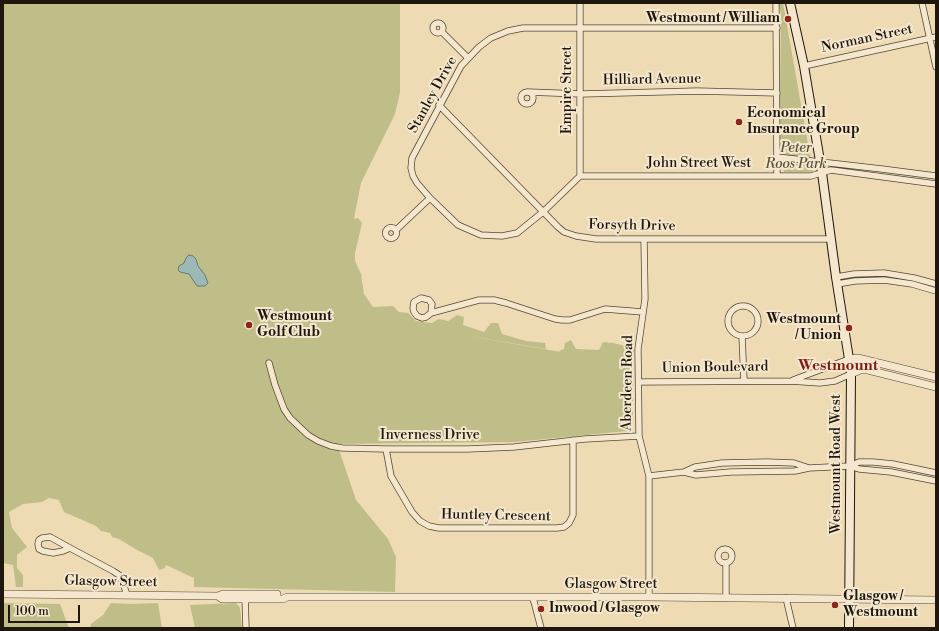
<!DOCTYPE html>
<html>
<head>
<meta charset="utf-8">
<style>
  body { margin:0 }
  #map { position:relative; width:939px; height:631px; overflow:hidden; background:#eedab3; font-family:"Libre Bodoni",serif }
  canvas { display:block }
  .frame { position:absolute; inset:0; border:4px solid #1e170d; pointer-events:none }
  .scale { position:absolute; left:8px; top:605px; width:72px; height:18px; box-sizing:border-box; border:2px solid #1e170d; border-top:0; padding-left:5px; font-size:12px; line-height:14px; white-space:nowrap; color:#1e170d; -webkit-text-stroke:3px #f4e7ce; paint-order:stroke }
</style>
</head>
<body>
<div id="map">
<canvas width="939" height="631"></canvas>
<div class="frame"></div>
<div class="scale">100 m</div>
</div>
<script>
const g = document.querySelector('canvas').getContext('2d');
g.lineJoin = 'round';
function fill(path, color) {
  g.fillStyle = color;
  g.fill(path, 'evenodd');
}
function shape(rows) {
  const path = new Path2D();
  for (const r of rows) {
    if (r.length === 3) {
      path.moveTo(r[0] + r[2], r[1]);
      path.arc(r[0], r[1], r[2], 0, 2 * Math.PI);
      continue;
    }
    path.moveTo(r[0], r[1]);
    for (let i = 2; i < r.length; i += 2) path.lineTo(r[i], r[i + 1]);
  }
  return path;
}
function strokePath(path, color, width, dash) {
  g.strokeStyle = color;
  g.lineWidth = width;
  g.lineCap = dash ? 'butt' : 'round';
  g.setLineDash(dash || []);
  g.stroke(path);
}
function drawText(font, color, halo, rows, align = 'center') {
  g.font = font + ' "Libre Bodoni",serif';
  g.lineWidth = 4;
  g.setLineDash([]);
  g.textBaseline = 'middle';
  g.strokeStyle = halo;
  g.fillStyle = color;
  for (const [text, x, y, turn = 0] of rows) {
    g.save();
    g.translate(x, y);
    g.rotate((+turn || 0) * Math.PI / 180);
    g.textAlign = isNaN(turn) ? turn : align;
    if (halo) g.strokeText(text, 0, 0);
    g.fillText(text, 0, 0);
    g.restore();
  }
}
const green = shape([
  [3,3,400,3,400,92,395,114,361,183,355,213,354,219,358,218,362,223,355,253,355,261,361,274,364,294,373,307,393,306,399,312,408,313,416,321,432,323,439,319,448,321,457,315,464,317,463,325,484,332,491,323,498,323,502,334,526,341,545,343,546,349,470,336,486,339,561,352,559,351,564,349,565,343,571,340,576,349,599,350,603,342,613,343,634,348,634,356,633,357,633,423,627,431,515,442,337,444,356,500,388,539,396,557,395,592,194,587,194,578,166,565,165,568,159,570,153,558,137,550,119,539,112,537,110,533,101,531,96,526,64,512,59,500,49,498,42,502,23,504,9,512,12,528,27,547,17,555,17,568,23,575,23,587,16,587,13,565,3,563],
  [778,3,783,3,813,172,784,172,780,151,780,88,781,13],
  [3,603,60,604,69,628,3,628],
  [111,603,131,604,158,603,162,628,90,628,91,624,103,615],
  [236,603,240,608,242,628,195,628,190,605]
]);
const water = shape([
  [189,255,193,256,196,259,198,266,205,275,208,283,205,286,197,286,189,274,180,272,178,270,179,266,184,263,186,258,189,255]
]);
const minor = shape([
  [580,3,580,176],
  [776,3,777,176],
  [922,3,936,67],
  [438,28,5],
  [442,32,468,58],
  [804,66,936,37],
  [528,92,581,94,697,91,777,93],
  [527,98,6],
  [439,105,558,227,564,232,576,236,596,239,831,239],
  [777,157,882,169,936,176],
  [580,176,543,212,517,233,502,236,481,235,458,225,430,198,417,183,413,176,411,168,412,158,461,66,479,47,491,38,508,31,523,28,777,28],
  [580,176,811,176,831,170,936,184],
  [391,233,5.5],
  [396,230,430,198],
  [644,239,645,299,638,349,639,436,649,476,649,597],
  [836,277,854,274,884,273,914,278,936,284],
  [837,284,855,281,884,280,912,284,936,291],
  [743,321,15],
  [431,313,432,304,429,300,421,298,414,302,413,308,414,312,417,316,422,318,426,317,431,313,479,300,494,300,506,303,555,319,562,320,570,320,605,309,643,312],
  [742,336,744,381],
  [269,363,275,385,284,409,290,418,308,435,318,441,331,446,342,448,386,449,468,449,514,447,585,439,639,436],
  [793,380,849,359],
  [639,382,791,381,820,383,835,381,851,374],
  [386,449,391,476,412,512,420,521,429,526,439,528,557,528,564,527,569,523,573,515,573,440],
  [850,466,859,462,873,462,893,464,936,473],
  [684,472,696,475,731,472,795,471,809,468,850,466,859,469,891,472,936,481],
  [649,476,684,472,695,467,722,463,767,462,794,463,809,468],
  [50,537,70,548,63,551,53,553,43,551,39,549,38,544,39,540,42,538,50,537],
  [70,548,113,571,119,575,123,583,127,595],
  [725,556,7],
  [245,596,246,628],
  [533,598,541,628],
  [726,598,726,563],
  [786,598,793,628]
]);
const tertiary = shape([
  [849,359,858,358,936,377],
  [851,374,860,370,868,370,936,387],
  [3,594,218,596,222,599,283,599,287,597,649,597,936,600],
  [218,596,223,594,277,594]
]);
const secondary = shape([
  [790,3,804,66,822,173,836,277,849,359,851,374,849,628]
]);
const markers = [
  [788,19,4,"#8f2418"],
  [739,122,4,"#8f2418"],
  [249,325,4,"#8f2418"],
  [849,328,4,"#8f2418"],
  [835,605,4,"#8f2418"],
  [541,609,4,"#8f2418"]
];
const poiNames = [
  ["Westmount / William",780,19,"right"],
  ["Economical",747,114],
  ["Insurance Group",747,130],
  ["Westmount",257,317],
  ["Golf Club",257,333],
  ["Westmount",841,320,"right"],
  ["/ Union",841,336,"right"],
  ["Glasgow /",843,597],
  ["Westmount",843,613],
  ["Inwood / Glasgow",549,609]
];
const streetNames = [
  ["Norman Street",867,39,-12],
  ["Hilliard Avenue",652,80,-1],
  ["Empire Street",568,90,-90],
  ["Stanley Drive",433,95,-61],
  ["John Street West",699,164],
  ["Forsyth Drive",632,226,1],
  ["Union Boulevard",715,368,-1],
  ["Aberdeen Road",628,383,-89],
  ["Inverness Drive",430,436],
  ["Westmount Road West",837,464,-90],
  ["Huntley Crescent",496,516,1],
  ["Glasgow Street",111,582,1],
  ["Glasgow Street",611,585]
];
const parkNames = [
  ["Peter",796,149],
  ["Roos Park",796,165]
];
const neighbourhoodNames = [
  ["Westmount",838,366]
];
fill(green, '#bfbe88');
fill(water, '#9cb9b5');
strokePath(water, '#6a7872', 1);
strokePath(minor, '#524836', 7);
strokePath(tertiary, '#524836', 8);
strokePath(secondary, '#1e170d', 10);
strokePath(minor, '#f4e7ce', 5.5);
strokePath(tertiary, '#f4e7ce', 7);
strokePath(secondary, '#f4e7ce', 8);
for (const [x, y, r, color] of markers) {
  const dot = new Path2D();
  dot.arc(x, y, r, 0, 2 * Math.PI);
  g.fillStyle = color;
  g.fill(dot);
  strokePath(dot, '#f4e7ce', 1.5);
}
drawText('bold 14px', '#1e170d', '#f4e7ce', poiNames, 'left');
drawText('14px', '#1e170d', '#f4e7ce', streetNames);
drawText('italic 14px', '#565138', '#f4e7ce', parkNames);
drawText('bold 15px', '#7a1f14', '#f4e7ce', neighbourhoodNames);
</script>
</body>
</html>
